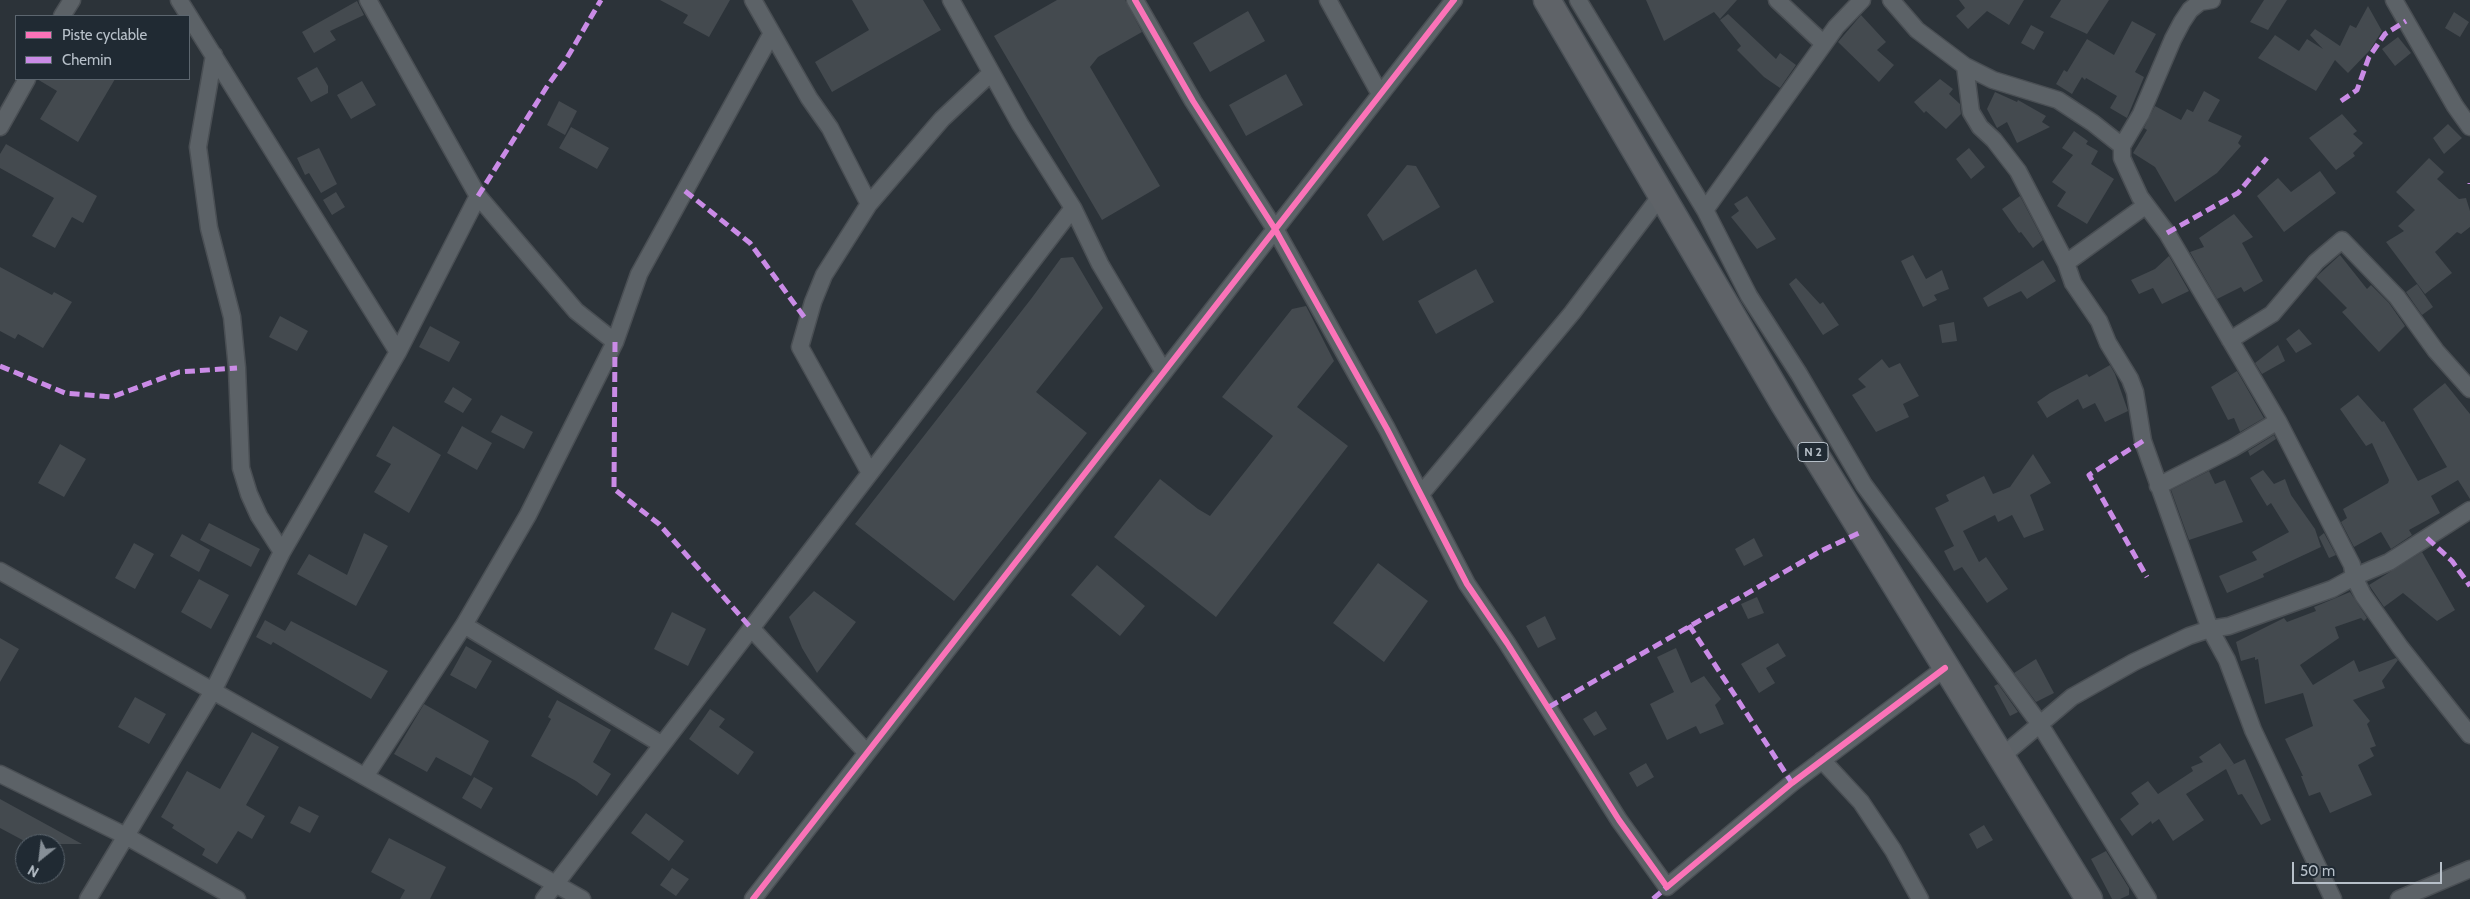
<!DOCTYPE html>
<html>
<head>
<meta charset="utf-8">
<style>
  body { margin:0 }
  #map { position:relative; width:2470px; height:899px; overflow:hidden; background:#2c3339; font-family:Cabin,sans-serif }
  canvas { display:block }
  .legend { position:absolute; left:15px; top:15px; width:175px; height:65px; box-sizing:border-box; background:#202a33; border:1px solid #5c666f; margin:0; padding:6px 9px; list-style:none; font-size:15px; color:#b7c0c9 }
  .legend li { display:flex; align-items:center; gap:10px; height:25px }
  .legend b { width:25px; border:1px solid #5c666f }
  .north { position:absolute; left:15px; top:834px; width:50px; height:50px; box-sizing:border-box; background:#202a33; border:1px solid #5c666f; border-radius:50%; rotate:209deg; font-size:14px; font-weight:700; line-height:20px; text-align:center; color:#b7c0c9 }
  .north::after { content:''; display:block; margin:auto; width:18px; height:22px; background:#868f97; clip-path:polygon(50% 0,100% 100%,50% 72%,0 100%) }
  .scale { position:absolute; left:2292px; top:862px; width:150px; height:22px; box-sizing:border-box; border:2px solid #b7c0c9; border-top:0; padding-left:6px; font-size:15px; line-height:18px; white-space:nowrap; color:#b7c0c9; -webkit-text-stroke:4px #202a33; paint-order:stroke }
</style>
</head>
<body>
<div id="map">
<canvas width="2470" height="899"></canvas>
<ul class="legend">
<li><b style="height:6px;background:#fb73b8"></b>Piste cyclable</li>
<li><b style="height:6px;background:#ca8be6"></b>Chemin</li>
</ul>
<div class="north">N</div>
<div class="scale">50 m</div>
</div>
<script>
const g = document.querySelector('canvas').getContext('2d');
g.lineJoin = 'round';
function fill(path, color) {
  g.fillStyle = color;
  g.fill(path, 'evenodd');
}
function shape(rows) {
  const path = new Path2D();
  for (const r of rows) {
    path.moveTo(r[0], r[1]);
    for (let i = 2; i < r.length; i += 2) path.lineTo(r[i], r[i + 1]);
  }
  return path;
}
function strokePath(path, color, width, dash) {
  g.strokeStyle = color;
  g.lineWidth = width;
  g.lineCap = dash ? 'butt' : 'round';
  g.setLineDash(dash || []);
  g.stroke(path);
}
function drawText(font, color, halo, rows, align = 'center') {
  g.font = font + ' Cabin,sans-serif';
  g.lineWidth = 5;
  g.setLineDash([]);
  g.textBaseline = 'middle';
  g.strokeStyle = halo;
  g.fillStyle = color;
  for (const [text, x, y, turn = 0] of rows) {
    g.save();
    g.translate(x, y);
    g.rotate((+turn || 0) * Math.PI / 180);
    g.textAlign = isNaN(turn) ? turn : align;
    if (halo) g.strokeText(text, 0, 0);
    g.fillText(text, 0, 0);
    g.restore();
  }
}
const building = shape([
  [660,0,730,0,709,37,683,23,688,15],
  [852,0,923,0,941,30,832,92,815,62,869,30],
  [1057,0,1125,0,1142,32,1098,57,1090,67,1160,186,1102,220,994,36],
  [1646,0,1737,0,1720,19,1714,12,1664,41],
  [1959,0,2024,0,2009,25,1987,11,1968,29,1956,16,1965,8],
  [2061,0,2109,0,2087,34,2050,17],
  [2264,0,2287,0,2268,30,2250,22],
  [357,1,364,15,330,31,336,40,314,53,302,32],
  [2368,6,2382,31,2370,50,2348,73,2335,60,2316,91,2258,58,2275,35,2299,51,2307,39,2323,49,2310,35,2315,29,2340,46,2350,25,2356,28],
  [1248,11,1265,41,1210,72,1193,43],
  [2454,12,2469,22,2460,37,2445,28],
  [1728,14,1776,59,1780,53,1796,65,1780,88,1764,77,1737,50,1741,46,1720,20],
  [1861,15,1886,42,1877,50,1894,65,1879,82,1838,42],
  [2132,21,2156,34,2135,72,2144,77,2127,118,2110,108,2117,96,2086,78,2085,80,2082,77,2072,94,2056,84,2064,70,2067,72,2087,39,2114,55],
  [2031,25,2044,32,2034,50,2021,43],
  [2398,37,2411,53,2395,66,2382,49],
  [317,67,328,86,328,93,311,102,297,78],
  [1286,74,1303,105,1246,136,1229,105],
  [37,79,115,79,78,142,40,119,57,91],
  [1940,79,1953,89,1949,94,1960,104,1961,114,1946,129,1926,111,1924,113,1914,102],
  [362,81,376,105,351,119,337,95],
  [2204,91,2220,100,2208,121,2242,136,2238,143,2241,146,2217,173,2175,202,2155,167,2133,153,2147,130,2144,128,2155,106,2181,120,2187,109,2193,112],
  [1995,92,2017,102,2018,100,2046,116,2042,122,2050,127,2017,143,2007,122,1997,128,1987,109],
  [559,101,577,111,565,135,547,125],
  [2342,114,2357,131,2353,134,2363,143,2353,153,2355,156,2336,170,2309,138],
  [2448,124,2462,138,2444,154,2433,138],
  [571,127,609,148,597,169,559,148],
  [2074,131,2088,141,2086,144,2098,151,2091,164,2114,179,2087,224,2057,206,2066,192,2052,182,2073,155,2062,148],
  [6,144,97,196,83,223,72,217,55,248,32,236,54,198,0,168,0,154],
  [319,148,337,184,321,193,309,173,305,175,297,158],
  [1969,148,1985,167,1971,179,1956,159],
  [2429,158,2444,172,2437,179,2459,199,2466,198,2470,211,2470,227,2461,234,2457,232,2435,252,2452,273,2425,294,2386,242,2404,231,2398,226,2415,210,2396,192],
  [1407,165,1416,166,1440,207,1383,241,1367,215],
  [2320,171,2336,193,2284,232,2257,196,2278,178,2291,192],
  [336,192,345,207,332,215,323,200],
  [1747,196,1776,239,1757,249,1731,217,1739,211,1734,204],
  [2020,196,2043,240,2033,248,2021,232,2019,233,2002,209],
  [2234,214,2253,237,2242,243,2263,281,2244,292,2241,287,2217,299,2190,252,2204,247,2199,238],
  [1913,255,1926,279,1942,270,1949,289,1934,295,1937,300,1923,307,1901,261],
  [2340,255,2367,289,2371,285,2389,303,2405,326,2379,352,2342,312,2347,308,2316,277],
  [2169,256,2189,291,2162,304,2153,288,2139,294,2131,280,2155,269],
  [1073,257,1103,308,1036,392,1087,433,954,601,855,524,1031,299,1061,258],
  [2043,260,2056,281,2027,299,2021,291,1988,307,1983,298],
  [0,267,52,295,54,292,72,302,43,348,18,334,15,339,0,331],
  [1476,269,1494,302,1436,334,1418,301],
  [1796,278,1820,304,1823,302,1839,325,1823,335,1789,284],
  [2417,284,2433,307,2422,315,2406,292],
  [1306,306,1334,361,1297,407,1348,446,1216,617,1114,537,1160,479,1198,509,1210,516,1273,436,1222,397,1292,309],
  [280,316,308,331,297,351,269,337],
  [1954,322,1957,341,1942,343,1939,325],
  [430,326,460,342,449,362,419,347],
  [2299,329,2312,344,2296,353,2286,339],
  [2278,345,2285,361,2262,374,2255,363],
  [1882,359,1889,368,1900,363,1919,396,1903,404,1909,417,1876,432,1852,395,1866,387,1858,379],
  [2110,365,2115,374,2128,411,2105,422,2095,403,2083,409,2078,399,2047,418,2037,402,2050,393,2087,374,2089,377],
  [2237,371,2264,418,2240,432,2234,418,2228,420,2211,387],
  [2445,383,2470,414,2470,499,2458,480,2431,496,2440,513,2409,530,2412,535,2391,549,2381,532,2354,547,2341,522,2347,518,2343,509,2388,483,2389,480,2372,443,2366,446,2340,409,2358,395,2382,422,2384,421,2418,481,2447,467,2413,409],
  [453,387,472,399,463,413,444,402],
  [501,415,533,432,524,449,491,432],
  [393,426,441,455,409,513,374,492,391,464,376,456],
  [462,426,492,443,477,470,447,453],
  [2274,435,2276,439,2250,456,2248,451],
  [60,444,86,459,64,497,38,483],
  [2033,454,2051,483,2030,495,2044,530,2024,538,2012,515,1998,522,1995,515,1963,531,1979,562,1986,557,2008,589,1987,603,1962,567,1954,571,1944,551,1954,546,1935,508,1949,501,1946,495,1984,476,1993,494,2010,487],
  [2263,470,2274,484,2285,479,2291,495,2315,529,2321,547,2263,574,2264,577,2227,593,2219,576,2257,560,2252,552,2289,532,2271,503,2267,506,2250,478],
  [2209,471,2215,484,2225,480,2243,522,2189,540,2171,490],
  [209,523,260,549,251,567,200,540],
  [364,533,388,546,356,606,297,574,309,554,347,575],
  [2324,533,2336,555,2329,558,2319,537],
  [182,534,210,550,199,572,170,556],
  [1754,538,1763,556,1744,566,1735,549],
  [134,543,154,554,135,589,115,578],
  [2422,552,2455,610,2437,621,2403,593,2384,607,2369,585],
  [1378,563,1428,601,1384,662,1333,623],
  [1097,565,1145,606,1120,636,1071,595],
  [199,579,229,595,211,629,181,612],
  [814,591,856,622,817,673,802,648,789,617],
  [2350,592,2367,618,2364,621,2361,618,2335,627,2339,638,2300,665,2313,685,2354,660,2359,672,2396,658,2398,660,2382,681,2385,688,2353,700,2370,721,2367,724,2376,746,2370,748,2374,756,2358,765,2372,795,2330,813,2320,792,2309,796,2301,776,2303,776,2285,739,2313,726,2303,693,2265,704,2258,659,2255,660,2255,657,2241,661,2236,642,2284,618,2287,622,2316,611,2314,607],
  [1757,597,1764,613,1748,619,1741,604],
  [672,612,706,629,688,666,654,649],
  [1545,616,1556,639,1538,648,1526,626],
  [265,620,285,631,291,621,388,671,371,699,273,642,271,645,256,637],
  [0,638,19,649,0,682],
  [1778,643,1786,656,1766,668,1775,683,1759,693,1741,664],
  [466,646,492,661,476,689,450,675],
  [1676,648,1691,683,1704,676,1721,699,1715,705,1724,724,1700,734,1696,726,1667,740,1650,704,1674,692,1657,657],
  [2036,659,2054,693,2036,702,2014,673],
  [1998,684,2018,712,2010,716,1994,686],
  [135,697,166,714,149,744,118,727],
  [557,700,611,730,593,762,611,774,597,796,576,781,531,756,551,719,548,717],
  [424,704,489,741,471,776,436,757,427,772,394,754],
  [710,709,725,719,719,727,754,752,738,775,689,739],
  [1596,711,1607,729,1594,736,1583,719],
  [252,732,279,747,246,805,265,816,252,839,238,831,217,864,202,855,205,849,172,828,174,825,161,817,187,771,220,789],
  [2220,743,2234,764,2230,766,2245,759,2271,820,2261,825,2242,794,2238,795,2226,769,2186,794,2204,820,2173,841,2159,819,2152,824,2151,821,2132,836,2120,819,2139,804,2131,793,2148,781,2158,794,2193,771,2191,767,2203,762,2199,757],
  [1646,763,1654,777,1637,787,1629,773],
  [474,777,493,788,481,809,462,798],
  [0,799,82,844,30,844,0,828],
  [299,806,319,816,310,833,290,823],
  [646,813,684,841,669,861,631,833],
  [1984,825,1993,840,1977,849,1969,834],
  [389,838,446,867,430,899,400,899,405,890,371,872],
  [2106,851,2129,888,2129,895,2120,899,2112,899,2091,859],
  [672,868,689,879,676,896,660,885]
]);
const street = shape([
  [179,0,398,352],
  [368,0,478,196,576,311,615,342],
  [753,0,809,98,830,128,869,204],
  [951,0,1020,124,1073,208,1100,264,1164,372],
  [1135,0,1193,101,1275,229,1387,429,1467,584,1507,643,1619,820,1667,887,1792,783,1945,668],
  [1328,0,1380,94],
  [1578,0,1705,210,1749,296,1799,374,1864,485,2039,723,2148,899],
  [1777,0,1824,44],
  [1891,0,1917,30,1965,66,1993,80,2058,100,2093,123,2122,146],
  [2212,0,2200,2,2190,10,2182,22,2173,39,2141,114,2122,146,2122,158,2140,197,2167,233,2278,421],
  [2394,0,2455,106,2470,127],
  [62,16,72,0],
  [214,55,198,147,209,228,232,317,237,368,241,468,249,494,259,516,282,552],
  [1965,66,1971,112,1980,127,1994,140,2018,171,2066,263,2073,283,2099,321,2108,343,2130,379,2135,392,2143,441,2210,629,2227,660,2253,730,2333,899],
  [0,127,27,79],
  [1705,210,1836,27,1862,0],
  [2066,263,2145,206],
  [2230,340,2272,314,2316,262,2342,240,2397,297,2436,351,2470,389],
  [870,473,800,347,813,302,824,275,869,204,942,119,991,73],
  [1421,494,1572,313,1662,194],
  [2470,510,2389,562,2354,577,2363,595,2400,647,2470,735],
  [0,571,582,899],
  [464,625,661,744],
  [751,628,867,753],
  [2001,757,2072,697,2134,662,2189,636,2210,629,2229,626,2332,589,2354,577,2352,565,2278,421,2233,448,2158,486],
  [1822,760,1861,802,1893,850,1920,899],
  [0,774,126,836,237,899],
  [366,775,464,625,528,515,615,342,639,274,772,33],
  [88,899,213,691,282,552,398,352,478,196],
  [544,899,1073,208],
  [753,899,1454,0],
  [2399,899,2470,869]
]);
const primary = shape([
  [1547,0,1784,404,2089,899]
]);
const quiet = shape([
  [2341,101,2357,90,2369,57,2385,34,2406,21],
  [2470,183,2470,184],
  [685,191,750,243,807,321],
  [478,196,548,85,564,63,601,0],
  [2167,233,2238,193,2267,158],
  [615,342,614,489,659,524,751,628],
  [0,366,65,393,112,397,179,372,237,368],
  [2143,441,2089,475,2147,577],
  [2427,538,2452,561,2470,586],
  [1689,625,1792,783],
  [1549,707,1821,551,1861,532],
  [1653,899,1667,887]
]);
const cycleway = shape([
  [1135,0,1193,101,1275,229,1387,429,1467,584,1507,643,1619,820,1667,887,1792,783,1945,668],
  [753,899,1454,0]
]);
const shields = [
  [1813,452,30]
];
const shieldNames = [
  ["N 2",1813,452]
];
fill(building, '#444a4f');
strokePath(street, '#4a4f54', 19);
strokePath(primary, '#4a5056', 29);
strokePath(street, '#5c6267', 16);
strokePath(primary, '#5f6368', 26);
strokePath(quiet, '#ca8be6', 5, [10, 5]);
strokePath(cycleway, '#fb73b8', 6);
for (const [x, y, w] of shields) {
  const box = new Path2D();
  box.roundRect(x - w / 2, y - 9.5, w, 19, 4);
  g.fillStyle = '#202a33';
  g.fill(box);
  strokePath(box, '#b7c0c9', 1);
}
drawText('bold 12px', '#b7c0c9', null, shieldNames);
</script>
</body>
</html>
